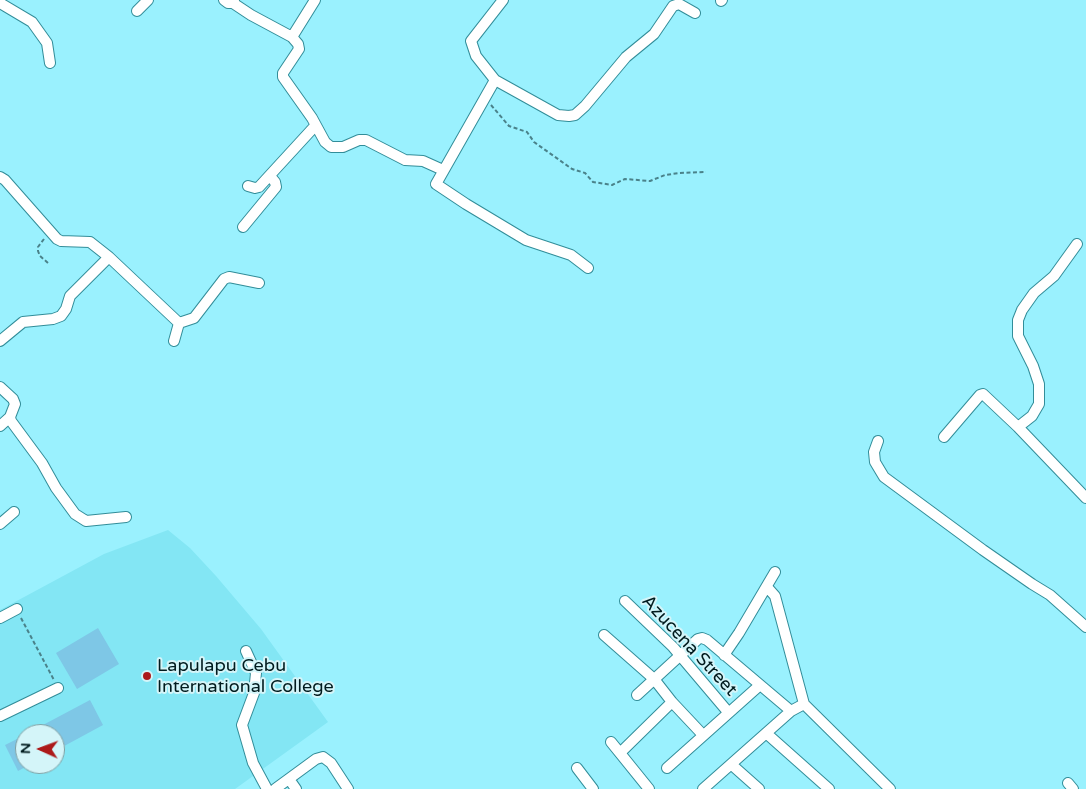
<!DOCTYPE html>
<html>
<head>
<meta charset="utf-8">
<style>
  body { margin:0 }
  #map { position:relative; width:1086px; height:789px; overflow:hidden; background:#9af1fe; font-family:"Varela Round",sans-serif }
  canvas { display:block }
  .north { position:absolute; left:15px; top:724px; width:50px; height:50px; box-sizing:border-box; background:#d4f5f9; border:1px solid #7f9ea1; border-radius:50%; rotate:272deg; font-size:14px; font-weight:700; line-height:20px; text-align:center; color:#001b1e }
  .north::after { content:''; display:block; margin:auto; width:18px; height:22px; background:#ac1a1a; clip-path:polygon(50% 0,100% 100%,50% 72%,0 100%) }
</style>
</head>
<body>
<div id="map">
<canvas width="1086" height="789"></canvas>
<div class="north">N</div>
</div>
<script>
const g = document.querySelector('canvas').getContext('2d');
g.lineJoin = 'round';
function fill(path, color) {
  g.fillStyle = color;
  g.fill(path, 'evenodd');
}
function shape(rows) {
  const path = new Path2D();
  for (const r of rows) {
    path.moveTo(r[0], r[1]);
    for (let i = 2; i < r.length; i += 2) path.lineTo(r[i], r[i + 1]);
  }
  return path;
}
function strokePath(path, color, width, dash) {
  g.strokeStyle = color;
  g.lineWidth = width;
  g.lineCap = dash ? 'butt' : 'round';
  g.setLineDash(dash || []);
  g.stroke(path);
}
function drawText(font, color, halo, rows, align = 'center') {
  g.font = font + ' "Varela Round",sans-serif';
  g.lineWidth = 4;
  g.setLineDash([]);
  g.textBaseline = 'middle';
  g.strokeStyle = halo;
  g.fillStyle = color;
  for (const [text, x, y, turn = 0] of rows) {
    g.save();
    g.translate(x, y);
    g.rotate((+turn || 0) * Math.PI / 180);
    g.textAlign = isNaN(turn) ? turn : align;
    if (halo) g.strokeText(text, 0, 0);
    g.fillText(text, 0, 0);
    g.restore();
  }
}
const built = shape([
  [168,530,190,548,216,576,261,629,328,722,235,789,0,789,0,610,104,554],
  [25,734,55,734,55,764,25,764]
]);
const building = shape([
  [98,628,119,664,77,689,56,653],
  [90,700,103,725,55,751,55,734,26,734],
  [25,735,25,764,31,764,18,771,5,745]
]);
const path = shape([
  [491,105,509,126,527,132,534,142,572,169,585,173,593,182,612,185,625,179,650,181,665,175,679,173,706,172],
  [44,239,38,247,38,251,40,256,48,263],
  [21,618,54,680]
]);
const minor = shape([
  [224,0,228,3,233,3],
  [234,0,233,3,251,15,292,37,298,44,299,49,283,73,283,77,312,118,325,142,331,147,343,147,359,140,366,140,405,160,423,161,443,170],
  [503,0,471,41,476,56,495,80,558,115,569,116,575,115,585,106,626,57,654,34,673,6,679,4,695,13],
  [721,1,722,0],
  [0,3,32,22,47,43,50,63],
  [137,11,148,0],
  [292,37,315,0],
  [495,80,436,184,466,204,526,240,571,255,588,268],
  [0,177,5,180,57,239,61,241,90,242,109,257,179,323,174,341],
  [248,186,255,188,259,187,315,126],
  [243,227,276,187,275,182,270,176],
  [179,323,194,318,224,279,229,277,259,283],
  [0,341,23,322,53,319,61,316,66,309,70,296,109,257],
  [0,387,13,399,15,404,10,417,11,421,42,463,56,488,75,514,86,521,126,517],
  [0,426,10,417],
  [1018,427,1032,416,1039,404,1039,384,1033,366,1018,336,1018,320,1022,310,1034,293,1054,276,1077,244],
  [944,437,980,395,983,394,1018,427,1086,498],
  [878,441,874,452,875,462,884,477,983,550,1032,584,1050,595,1086,627],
  [0,524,14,512],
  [767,587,775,596,804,704],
  [625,601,673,647,728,712],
  [0,618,17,609],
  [604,635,654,679,672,702,703,735],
  [246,651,256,673,254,693,242,725,253,763,267,789],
  [724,655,739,633,775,572],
  [637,695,698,639,702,638,707,640,791,711],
  [804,704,890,789],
  [0,716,58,688],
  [766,733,829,789],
  [611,742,649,789],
  [620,753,672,702],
  [732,765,759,789],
  [577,768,593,789],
  [667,768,760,685],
  [289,779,296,789],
  [1068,783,1073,789],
  [275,789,316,759,323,757,331,763,348,789],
  [703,789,791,711,804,704]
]);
const markers = [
  [147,676,5,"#ac1a1a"]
];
const streetNames = [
  ["Azucena Street",689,646,47]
];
const poiNames = [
  ["Lapulapu Cebu",157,666],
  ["International College",157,687]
];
fill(built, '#83e6f4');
fill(building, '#7ec7e6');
strokePath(minor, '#328d99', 12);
strokePath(path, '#4a828a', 2, [4, 2.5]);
strokePath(minor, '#fff', 10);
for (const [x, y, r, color] of markers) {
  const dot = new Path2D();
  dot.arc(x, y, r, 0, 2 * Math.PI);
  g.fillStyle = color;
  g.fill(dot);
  strokePath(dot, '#d4f5f9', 2);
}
drawText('18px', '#001b1e', '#d4f5f9', streetNames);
drawText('18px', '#001b1e', '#d4f5f9', poiNames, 'left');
</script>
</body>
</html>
